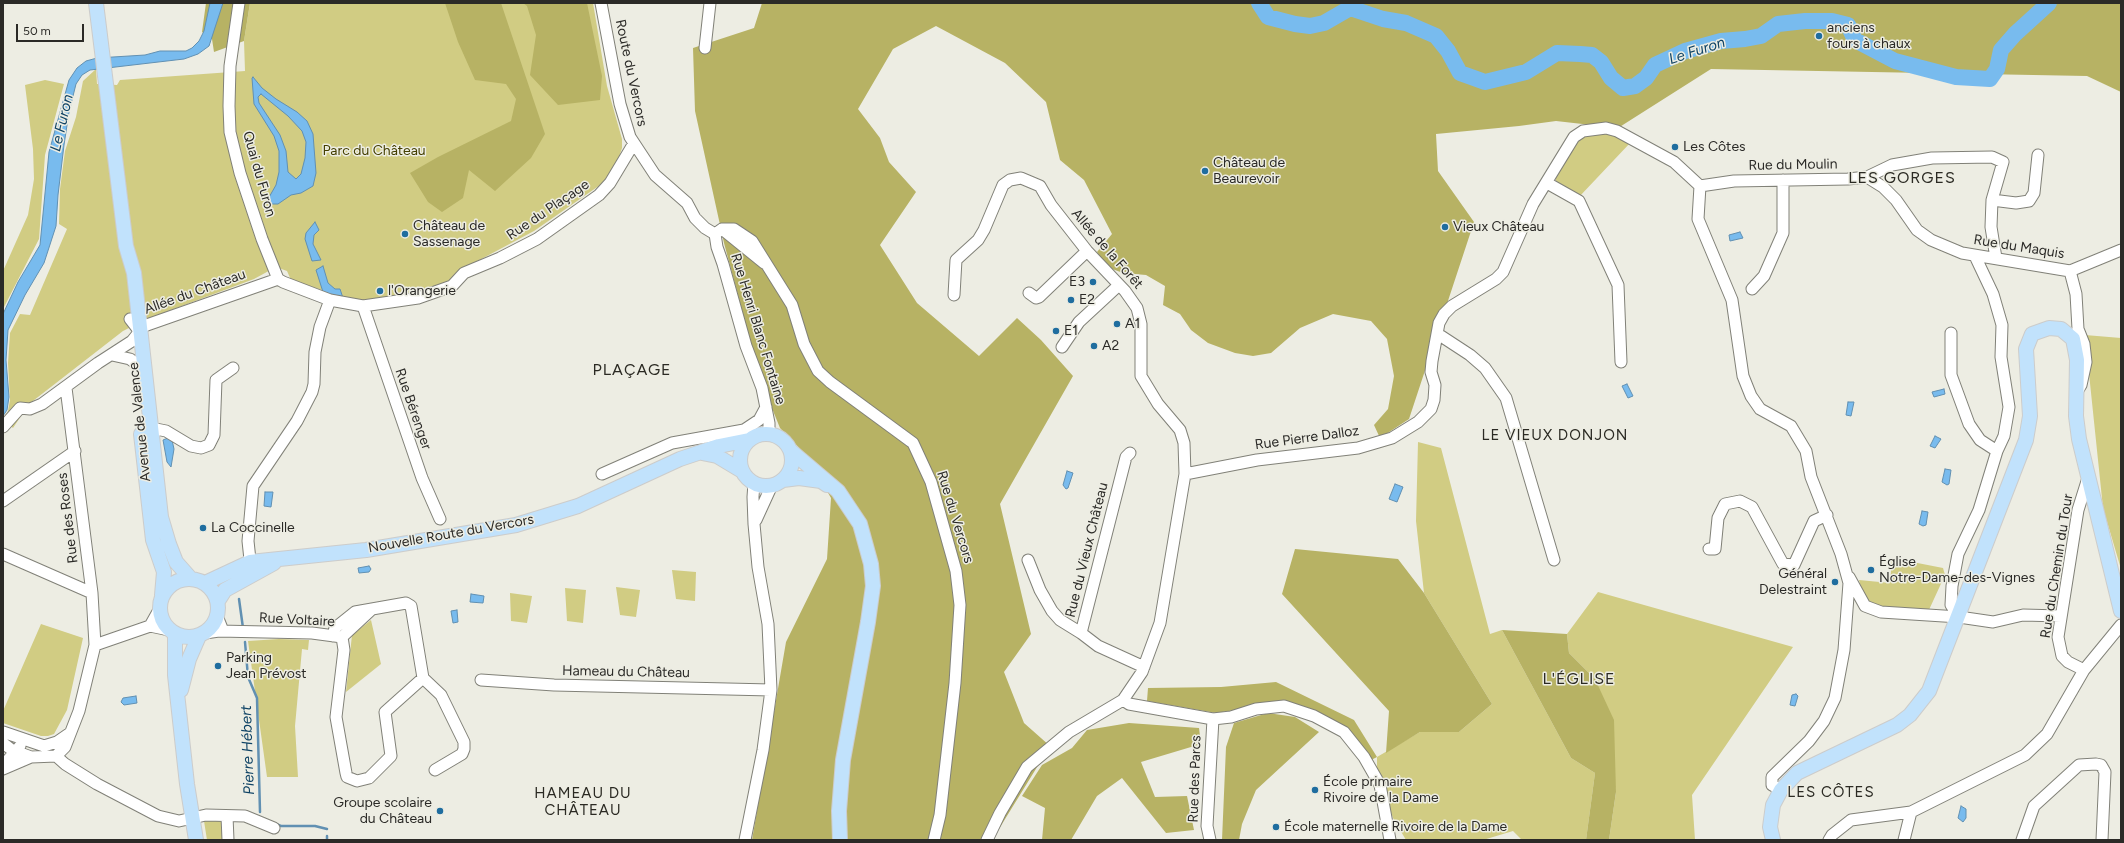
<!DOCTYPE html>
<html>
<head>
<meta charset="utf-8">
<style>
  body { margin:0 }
  #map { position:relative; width:2124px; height:843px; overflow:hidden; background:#edede3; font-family:Figtree,sans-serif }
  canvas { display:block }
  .frame { position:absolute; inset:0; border:4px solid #2b2a27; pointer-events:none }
  .scale { position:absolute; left:16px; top:24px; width:68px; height:18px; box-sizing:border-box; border:2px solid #2b2a27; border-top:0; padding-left:5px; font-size:12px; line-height:14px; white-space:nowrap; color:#2b2a27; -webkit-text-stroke:3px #edede3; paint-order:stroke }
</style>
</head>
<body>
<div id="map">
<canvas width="2124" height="843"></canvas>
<div class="frame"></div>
<div class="scale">50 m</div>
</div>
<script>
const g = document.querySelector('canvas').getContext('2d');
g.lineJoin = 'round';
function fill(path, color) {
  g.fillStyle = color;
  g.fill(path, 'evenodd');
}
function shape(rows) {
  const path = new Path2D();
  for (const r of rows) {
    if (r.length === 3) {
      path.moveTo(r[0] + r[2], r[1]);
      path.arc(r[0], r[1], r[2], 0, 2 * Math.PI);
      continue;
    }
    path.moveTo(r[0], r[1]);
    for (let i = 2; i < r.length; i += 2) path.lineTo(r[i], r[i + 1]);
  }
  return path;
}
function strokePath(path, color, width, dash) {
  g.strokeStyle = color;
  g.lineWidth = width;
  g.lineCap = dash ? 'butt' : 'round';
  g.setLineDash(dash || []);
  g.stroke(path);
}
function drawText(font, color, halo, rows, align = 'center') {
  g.font = font + ' Figtree,sans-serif';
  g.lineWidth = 3;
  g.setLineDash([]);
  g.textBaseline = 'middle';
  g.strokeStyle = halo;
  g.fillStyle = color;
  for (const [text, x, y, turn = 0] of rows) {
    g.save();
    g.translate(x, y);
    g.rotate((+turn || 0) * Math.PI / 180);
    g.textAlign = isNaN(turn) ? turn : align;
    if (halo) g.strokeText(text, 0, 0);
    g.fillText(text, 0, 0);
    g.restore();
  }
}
const green = shape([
  [250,3,593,3,607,86,622,139,622,148,615,169,603,183,534,231,470,265,447,284,426,290,365,302,328,294,325,291,291,280,287,271,276,267,254,279,147,319,123,331,29,404,13,428,3,419,8,411,10,400,8,363,10,333,20,314,30,315,67,229,59,224,60,189,65,151,76,117,83,81,96,69,97,84,117,85,120,80,245,71,244,41],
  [45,80,64,84,45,155,39,239,3,309,3,271,28,215,34,179,33,149,25,85],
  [1602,130,1631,142,1579,197,1556,182,1556,176,1581,135],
  [2085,335,2121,338,2121,569,2103,508],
  [1418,442,1441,448,1490,634,1502,630,1571,758,1595,773,1586,840,1522,840,1513,831,1483,840,1406,840,1393,818,1377,770,1377,757,1420,732,1459,732,1492,704,1424,593,1416,521],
  [1892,558,1943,568,1945,575,1928,612,1881,609,1865,603,1859,580,1890,583],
  [672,570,696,572,695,601,676,599],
  [616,587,640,590,636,617,620,615],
  [565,588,586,590,583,623,567,621],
  [1598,592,1793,647,1692,795,1695,840,1609,840,1616,792,1595,679,1569,653,1567,634],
  [510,593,532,596,527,623,511,621],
  [371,620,381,664,346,692,352,635],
  [41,624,83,638,67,710,54,734,48,736,41,736,3,723,3,711],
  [279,639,309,640,308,650,302,649,295,726,298,777,267,777,248,641],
  [218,820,223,823,224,840,207,840,204,821]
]);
const forest = shape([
  [206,3,250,3,244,41,214,52,212,39,202,32],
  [445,3,501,3,545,134,531,158,495,191,469,170,463,198,442,212,428,202,410,173,438,157,511,121,516,99,506,84,475,80,458,42],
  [523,3,587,3,602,76,600,100,558,105,530,75,536,35,527,6],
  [762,3,2121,3,2121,92,2087,76,1711,69,1618,128,1556,121,1519,126,1436,134,1438,171,1474,222,1409,419,1380,438,1374,425,1388,409,1394,376,1387,339,1371,321,1333,314,1300,328,1271,353,1253,356,1235,353,1208,343,1191,330,1180,314,1163,305,1165,286,1146,275,1123,273,1107,267,1097,252,1112,234,1084,180,1060,160,1046,102,1005,63,936,26,893,49,858,109,880,138,889,162,916,192,880,245,917,303,979,356,1017,318,1041,340,1073,376,1000,504,1031,634,1004,672,1024,723,1050,746,994,837,994,840,752,840,786,642,827,559,831,498,807,456,780,428,761,381,724,243,695,111,693,48,754,28],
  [1295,549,1398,559,1424,593,1492,704,1459,732,1420,732,1386,753,1389,711,1282,594],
  [1502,630,1567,634,1569,653,1595,679,1614,720,1616,792,1609,840,1586,840,1595,773,1571,758],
  [1276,682,1354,720,1377,757,1371,760,1347,729,1279,703,1216,713,1147,701,1148,688,1221,687],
  [1268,713,1295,717,1319,732,1256,790,1242,824,1239,840,1222,840,1226,747,1234,723],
  [1129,723,1199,728,1201,744,1141,762,1155,797,1187,796,1194,830,1166,833,1122,778,1097,796,1071,840,1042,840,1045,808,1022,796,1042,765,1072,748,1087,730]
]);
const water = shape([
  [210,3,223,3,209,46,198,54,184,59,90,70,82,75,76,84,69,112,64,145,58,195,56,226,44,263,25,295,8,330,6,360,9,397,7,410,3,416,3,314,18,282,40,245,49,152,69,80,77,68,86,61,97,58,145,55,160,51,186,51,192,48,199,41,204,31,210,3],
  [253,77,262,88,276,99,297,112,307,121,313,134,316,173,313,186,301,193,291,195,278,204,272,204,268,199,276,185,279,172,279,151,274,136,254,104,252,78,253,77],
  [261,94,288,116,302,131,306,142,305,158,301,174,296,179,288,172,286,151,280,135,259,103,258,97,261,94],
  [315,222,319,230,314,235,313,244,321,260,312,261,305,239,306,233,315,222],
  [1740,232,1743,238,1730,241,1729,235,1740,232],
  [323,266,328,283,335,289,340,289,343,298,323,292,316,270,323,266],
  [1627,384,1633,396,1628,398,1622,386,1627,384],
  [1944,389,1945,394,1934,397,1932,392,1944,389],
  [1848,402,1854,402,1851,416,1846,415,1848,402],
  [1935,436,1941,439,1935,448,1930,446,1935,436],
  [168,438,172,440,174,449,171,467,167,462,163,440,168,438],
  [1945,469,1951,470,1949,484,1947,485,1942,482,1945,469],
  [1067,471,1073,473,1068,488,1066,489,1063,485,1067,471],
  [1395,484,1403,487,1397,502,1389,499,1395,484],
  [265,492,273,492,271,507,264,506,265,492],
  [1922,511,1928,512,1926,525,1923,526,1919,524,1922,511],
  [369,566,371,569,369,572,359,573,358,568,369,566],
  [471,594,484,596,483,603,470,602,471,594],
  [457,610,458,622,453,623,451,611,457,610],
  [1796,694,1798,696,1795,706,1790,705,1792,695,1796,694],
  [136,696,137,703,124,705,121,702,123,698,136,696],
  [1961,806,1966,809,1966,818,1963,822,1958,818,1961,806]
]);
const stream = shape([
  [1810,17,1810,21],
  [239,599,243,628],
  [245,642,248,677,257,698,260,812],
  [276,824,281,826,315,826,327,829],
  [327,836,327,840]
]);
const river = shape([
  [1259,3,1268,17,1295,24,1310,26,1324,23,1350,8,1383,19,1406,23,1436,36,1448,51,1460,73,1485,82,1526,72,1557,53,1580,54,1592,55,1601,62,1611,78,1623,88,1635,86,1646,78,1655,65,1685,51,1721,41,1745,39,1761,36,1778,24,1805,21,1832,21,1848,25,1855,40,1895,61,1956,77,1990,79,1997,69,2001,50,2015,34,2049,3]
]);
const minor = shape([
  [239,3,230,66,229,106,230,132,240,173,262,239,278,279,283,282,330,300,363,306,418,298,452,286,464,273,500,258,537,239,599,195,610,183,634,143],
  [601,3,620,104,630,137,655,175,687,203,695,218,705,228,715,234],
  [705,48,710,3],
  [1867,177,1883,187,1896,200,1917,230,1931,240,1962,253,2070,271],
  [1547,183,1579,201,1618,285,1621,362],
  [1700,186,1698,219,1732,300,1743,376,1751,396,1760,409,1791,426,1806,451,1811,477,1841,554,1849,583,1844,650,1835,698,1824,721,1809,741,1772,777,1772,785,1781,790],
  [1700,186,1734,181,1848,179,1867,177,1892,165,1932,158,1992,157,2003,162,1992,200,1991,227,1996,258],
  [1992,200,2016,203,2029,201,2034,193,2038,155],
  [722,229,764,263],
  [715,234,722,229,734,229,752,241,792,305,804,344,818,371,830,382,913,443,931,482,956,571,960,605,955,683,940,815,934,840],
  [715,234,717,247,723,264,746,346,762,388,769,423,769,434],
  [2070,271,2076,294,2078,329,2084,344,2086,362,2081,385,2078,390],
  [2070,271,2121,250],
  [1752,289,1764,276,1783,233,1783,180],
  [1029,293,1036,298,1039,297,1087,251],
  [954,295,956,260,978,240,984,230,1003,185,1010,180,1021,178,1040,186,1051,205,1087,251,1125,291,1137,308,1141,324,1141,376,1158,404,1180,430,1184,443,1185,474,1160,623,1142,672,1123,700,1069,732,1027,767,1000,813,987,840],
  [363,306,422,478,440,519],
  [130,319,140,332],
  [1951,333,1951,375,1969,424,1980,440,1997,451],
  [1437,336,1441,336,1470,355,1485,368,1506,398,1554,560],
  [1062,347,1079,322,1119,285],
  [112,355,130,359,134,362],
  [66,388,92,593,95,645],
  [3,427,20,408,30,409,42,404,98,363,132,341,144,326,278,279],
  [144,431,156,429,166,431,191,446,201,448,209,445,214,435,216,380,233,368],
  [1130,453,1126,457,1081,633,1098,646,1144,667],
  [602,474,672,443,744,430,759,420,766,407],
  [1185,474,1257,460,1358,448,1392,438,1418,422,1431,409,1434,400,1435,385,1431,372,1432,361,1439,323,1444,314,1452,306,1496,279,1503,272,1533,204,1574,137,1583,131,1606,128,1617,131,1674,162,1700,186],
  [3,501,75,451],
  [756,520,772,485],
  [1709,549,1715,549,1718,518,1725,504,1740,501,1752,507,1783,564,1794,565,1814,521,1827,515],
  [3,554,92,593],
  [1028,560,1040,590,1052,611,1060,620,1081,633],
  [251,569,248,541,253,486,297,421,312,392,314,384,315,352,320,327,330,300],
  [1849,577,1865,606,1881,612,1959,617,1993,622,2023,615,2061,616],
  [217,616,223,631],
  [1959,617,1951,605,1952,586,1958,554,1979,510,1997,451,2004,436,2009,407,2001,357,2002,325,1993,294,1975,256],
  [150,626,159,610],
  [205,633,219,631,312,633,342,637,344,650,336,717,346,773,347,777,357,781,369,778,391,756,385,712,423,678,411,606,406,603,355,612,335,628,333,636],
  [342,637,371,610],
  [2084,670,2068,662,2062,656,2058,637,2078,510,2088,478],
  [423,678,441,695,464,742,464,749,462,754,435,770],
  [481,680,554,685,771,690],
  [1123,700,1129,704,1213,719,1231,717,1256,709,1284,706,1314,716,1344,732,1364,757,1380,785,1390,840],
  [3,732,44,746,57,742,70,733],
  [3,743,12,750,31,757,56,756,65,747,79,711,95,645,150,626,169,630],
  [56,756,65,764,97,784,158,816,179,821,206,815,245,816,274,828],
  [3,769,6,762,20,746],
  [3,769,31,757],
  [227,816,228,840],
  [745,840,763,750,771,690,768,624,758,567,754,524,753,497,754,483],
  [1210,840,1207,826,1213,719],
  [1829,840,1832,835,1851,820,1911,812,2025,755,2047,734,2084,670,2121,625],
  [1904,840,1911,812],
  [2022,840,2034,806,2079,765,2096,764,2101,765,2105,772,2102,840]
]);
const major = shape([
  [96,3,126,246,134,273,161,517,169,544,176,562,191,579],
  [141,434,153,540,164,572,162,595],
  [766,460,26],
  [791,451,838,491,860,524,871,564,873,586,868,622,843,760,839,811,840,840],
  [702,453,717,456,742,471],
  [783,480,799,478,821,481,827,485],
  [189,608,29],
  [205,583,250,562,366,550,516,525,578,506,680,459,719,446,749,440],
  [218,601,225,590,274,563],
  [175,634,175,675,187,784,196,840],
  [181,690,189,659,199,636],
  [1773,840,1770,827,1773,805,1781,790,1797,773,1897,725,1910,715,1929,691,2026,440,2030,416,2026,349,2032,334,2049,328,2061,329,2073,339,2077,360,2076,416,2079,439,2121,611]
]);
const markers = [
  [1819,36,4,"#1f6d9f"],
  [1675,147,4,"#1f6d9f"],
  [1205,171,4,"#1f6d9f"],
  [1445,227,4,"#1f6d9f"],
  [405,234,4,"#1f6d9f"],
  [1093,282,4,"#1f6d9f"],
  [380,291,4,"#1f6d9f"],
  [1071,300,4,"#1f6d9f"],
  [1117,324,4,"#1f6d9f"],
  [1056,331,4,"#1f6d9f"],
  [1094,346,4,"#1f6d9f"],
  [203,528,4,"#1f6d9f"],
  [1871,570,4,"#1f6d9f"],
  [1835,582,4,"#1f6d9f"],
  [218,666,4,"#1f6d9f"],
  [1315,790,4,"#1f6d9f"],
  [440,811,4,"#1f6d9f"],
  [1276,827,4,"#1f6d9f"]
];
const poiNames = [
  ["anciens",1827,28],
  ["fours à chaux",1827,44],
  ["Les Côtes",1683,147],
  ["Château de",1213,163],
  ["Beaurevoir",1213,179],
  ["Château de",413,226],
  ["Sassenage",413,242],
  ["Vieux Château",1453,227],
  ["E3",1085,282,"right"],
  ["l'Orangerie",388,291],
  ["E2",1079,300],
  ["A1",1125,324],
  ["E1",1064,331],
  ["A2",1102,346],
  ["La Coccinelle",211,528],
  ["Église",1879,562],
  ["Notre-Dame-des-Vignes",1879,578],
  ["Général",1827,574,"right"],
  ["Delestraint",1827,590,"right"],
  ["Parking",226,658],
  ["Jean Prévost",226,674],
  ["École primaire",1323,782],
  ["Rivoire de la Dame",1323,798],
  ["Groupe scolaire",432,803,"right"],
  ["du Château",432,819,"right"],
  ["École maternelle Rivoire de la Dame",1284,827]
];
const streetNames = [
  ["Route du Vercors",631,73,78],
  ["Rue du Moulin",1793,165,-1],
  ["Quai du Furon",259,174,74],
  ["Rue du Plaçage",548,210,-34],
  ["Rue du Maquis",2019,247,9],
  ["Allée de la Forêt",1107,249,49],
  ["Allée du Château",195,292,-20],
  ["Rue Henri Blanc Fontaine",758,329,73],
  ["Rue Bérenger",413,409,71],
  ["Avenue de Valence",140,422,-96],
  ["Rue Pierre Dalloz",1307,438,-8],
  ["Rue du Vercors",955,517,73],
  ["Rue des Roses",68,518,-97],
  ["Nouvelle Route du Vercors",451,534,-10],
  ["Rue du Vieux Château",1087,550,-76],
  ["Rue du Chemin du Tour",2057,566,-81],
  ["Rue Voltaire",297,620,3],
  ["Hameau du Château",626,672,1],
  ["Rue des Parcs",1195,779,-88]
];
const parkNames = [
  ["Parc du Château",374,151]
];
const waterNames = [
  ["Le Furon",1697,51,-18],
  ["Le Furon",62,123,-77],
  ["Pierre Hébert",248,750,-92]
];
const neighbourhoodNames = [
  ["LE VIEUX DONJON",1555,436],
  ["LES CÔTES",1831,793],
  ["HAMEAU DU",583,794],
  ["CHÂTEAU",583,811]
];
const quarterNames = [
  ["LES GORGES",1902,178],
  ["PLAÇAGE",632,370],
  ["L'ÉGLISE",1579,679]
];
fill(green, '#d1cc83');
fill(forest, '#b7b264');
fill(water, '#78bbee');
strokePath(water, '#6190b2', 1);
strokePath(stream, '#6190b2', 2.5);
strokePath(river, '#78bbee', 16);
strokePath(minor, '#818178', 13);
strokePath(major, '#cccccb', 16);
strokePath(minor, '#fff', 11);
strokePath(major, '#c1e2fc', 14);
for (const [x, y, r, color] of markers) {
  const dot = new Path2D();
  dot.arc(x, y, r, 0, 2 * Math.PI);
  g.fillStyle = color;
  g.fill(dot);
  strokePath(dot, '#edede3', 1.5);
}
drawText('14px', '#2b2a27', '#edede3', poiNames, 'left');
drawText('14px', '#2b2a27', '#edede3', streetNames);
drawText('14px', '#443f00', '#edede3', parkNames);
drawText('italic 15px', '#0f4365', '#edede3', waterNames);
g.letterSpacing = '1px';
drawText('15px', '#2b2a23', '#edede3', neighbourhoodNames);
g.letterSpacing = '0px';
g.letterSpacing = '1px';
drawText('16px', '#2b2a23', '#edede3', quarterNames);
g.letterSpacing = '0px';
</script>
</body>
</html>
